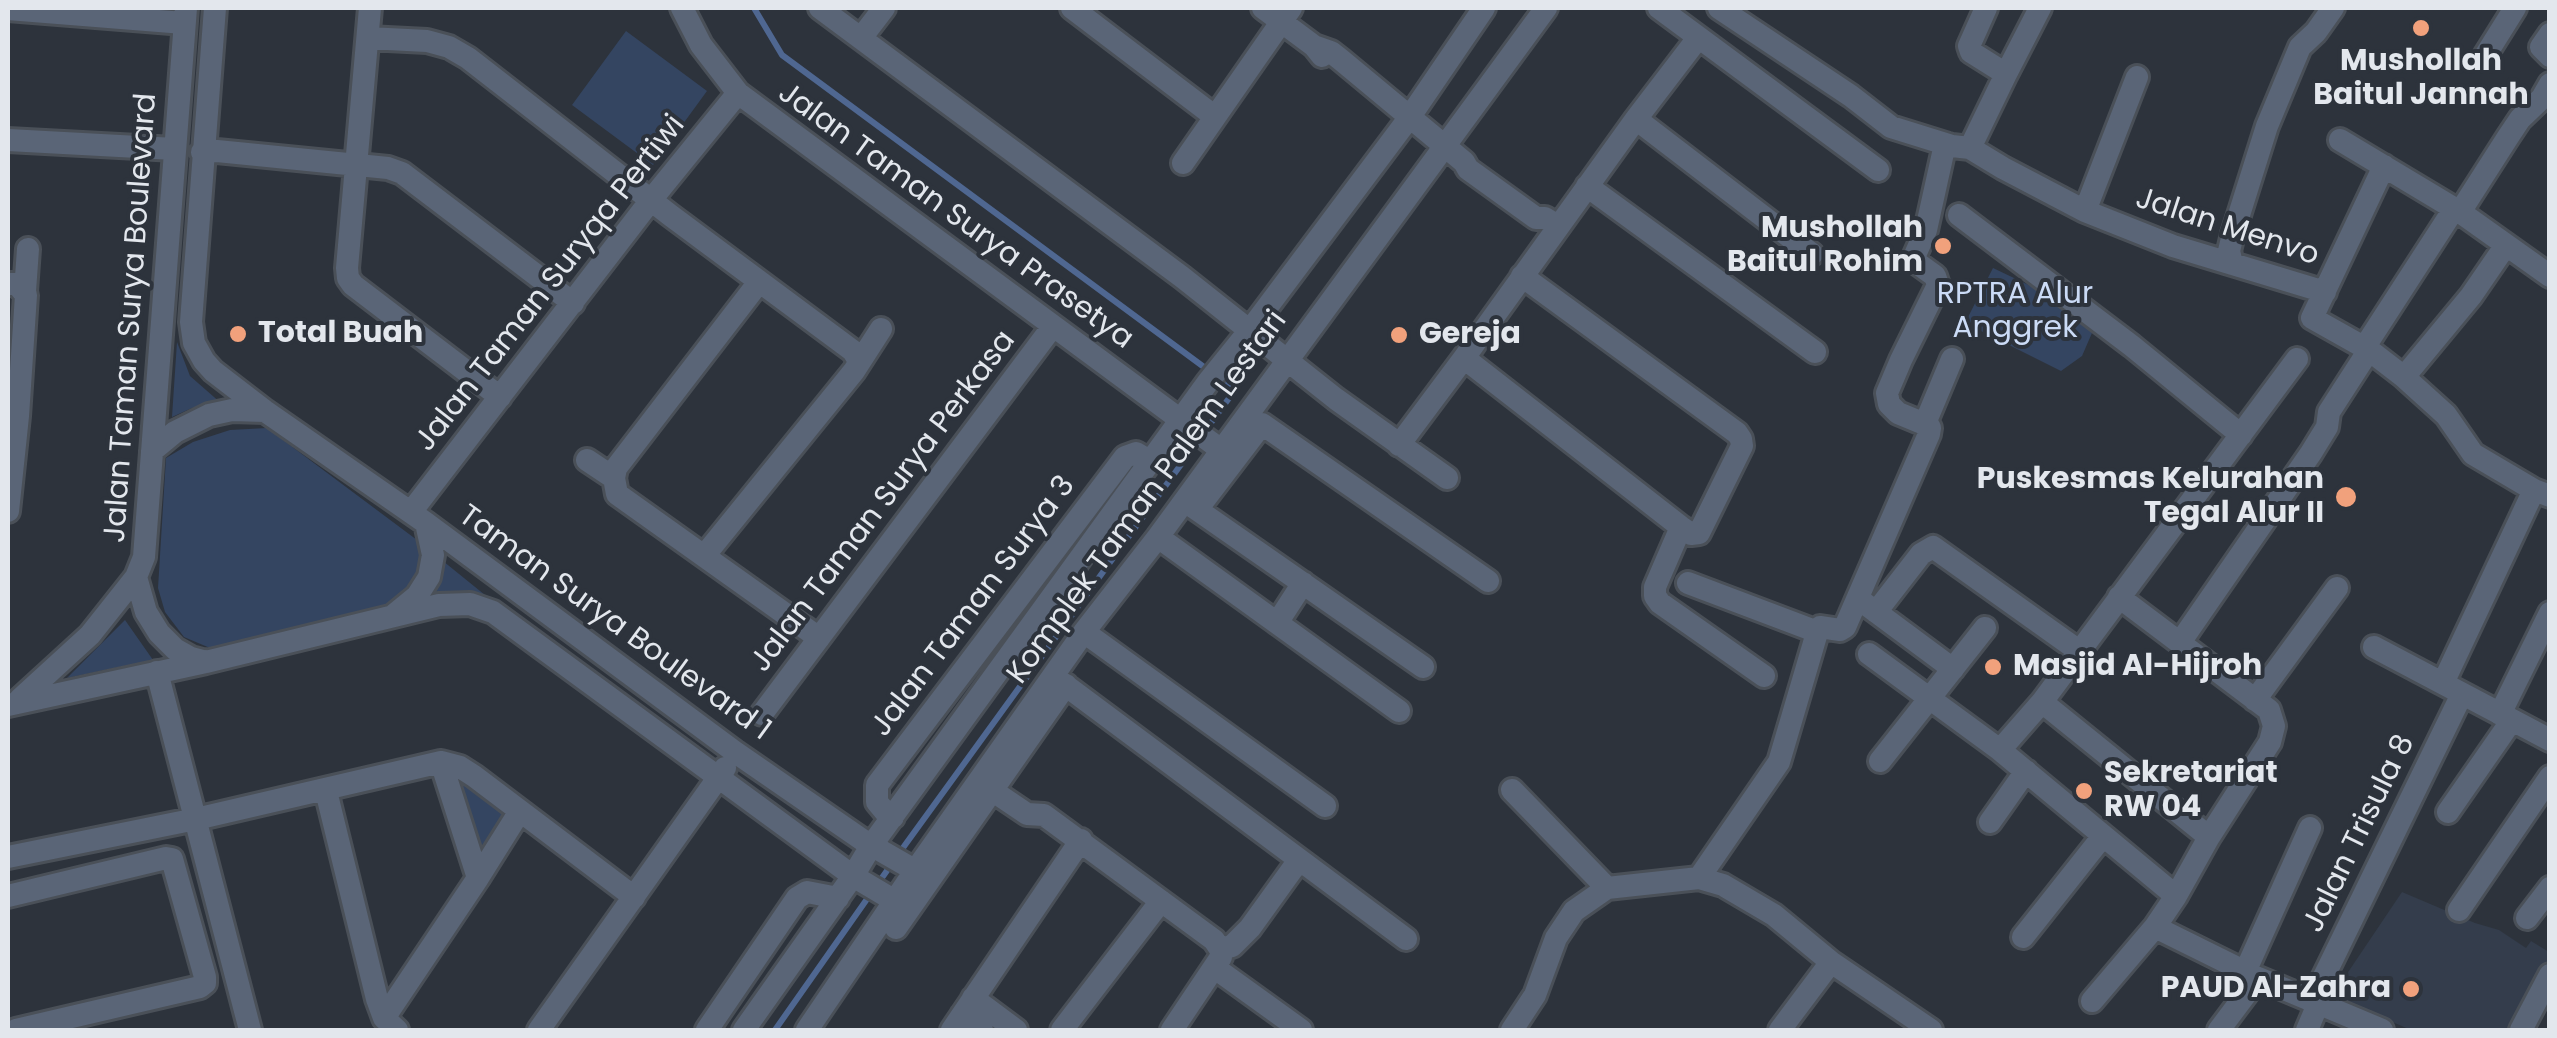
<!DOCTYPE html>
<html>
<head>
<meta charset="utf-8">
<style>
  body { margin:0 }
  #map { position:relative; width:2557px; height:1038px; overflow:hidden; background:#2d333c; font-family:Poppins,sans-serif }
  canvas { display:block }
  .frame { position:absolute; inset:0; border:10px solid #e3e7ed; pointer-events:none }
</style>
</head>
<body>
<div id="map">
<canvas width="2557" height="1038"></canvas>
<div class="frame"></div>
</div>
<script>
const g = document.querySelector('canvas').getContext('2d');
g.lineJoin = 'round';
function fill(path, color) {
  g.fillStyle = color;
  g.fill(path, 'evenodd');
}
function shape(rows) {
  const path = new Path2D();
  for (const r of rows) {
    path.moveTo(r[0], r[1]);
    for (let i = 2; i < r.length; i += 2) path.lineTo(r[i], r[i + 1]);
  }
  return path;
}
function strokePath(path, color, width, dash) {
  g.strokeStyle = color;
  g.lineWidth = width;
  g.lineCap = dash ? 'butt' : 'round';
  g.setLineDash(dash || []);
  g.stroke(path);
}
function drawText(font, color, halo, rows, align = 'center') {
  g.font = font + ' Poppins,sans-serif';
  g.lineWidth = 8;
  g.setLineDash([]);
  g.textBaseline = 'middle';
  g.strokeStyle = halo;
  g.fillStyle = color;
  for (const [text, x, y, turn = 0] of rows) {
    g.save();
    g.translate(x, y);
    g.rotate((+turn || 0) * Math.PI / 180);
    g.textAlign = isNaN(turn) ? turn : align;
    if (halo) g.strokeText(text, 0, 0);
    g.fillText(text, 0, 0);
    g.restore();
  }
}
const built = shape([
  [2402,892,2475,923,2499,930,2526,948,2531,941,2549,952,2549,980,2518,1030,2411,1030,2332,996]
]);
const green = shape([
  [626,31,707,91,653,165,572,105],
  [1993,268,2035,288,2095,326,2082,356,2061,371,1965,323],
  [177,342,190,376,222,404,192,408,172,417],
  [267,428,417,540,485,595,210,648,184,637,165,612,158,588,166,458,193,442,230,430],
  [125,620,153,660,67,678],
  [450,774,464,778,506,812,475,856]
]);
const stream = shape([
  [754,8,782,55,1235,390,1205,431],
  [775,1030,905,845,1198,441]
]);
const minor = shape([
  [215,8,191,322,194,343,204,361,213,371,265,411,426,523,735,752,864,841,930,879],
  [370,8,347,268,348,278,353,285,500,397],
  [682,8,701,45,738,93,1220,449],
  [820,8,1182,277,1336,399,1447,478],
  [1072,8,1214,116],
  [1263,8,1314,46,1322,56],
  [1659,8,1878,170],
  [1719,8,1851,96,1891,127,1952,146,1970,148,2003,168,2085,211,2173,246,2325,292],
  [8,9,184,23],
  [2550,34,2541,47,2550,56],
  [368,38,427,41,449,47,468,58,670,215,853,351,859,361],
  [861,38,884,8],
  [1314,46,1331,52,1340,59,1464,162,1468,169,1536,218,1545,218,1558,226],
  [2485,56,2515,8],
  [2006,74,2040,8],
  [1636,119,1812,254],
  [8,140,175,149],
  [2340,140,2460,212,2550,276],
  [1970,148,2006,74,1971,52,1969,46,1986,8],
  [202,152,217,151,388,168,402,173,573,303],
  [1183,163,1291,8],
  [2384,166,2312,318,2369,350,2404,377,2446,415,2473,454,2534,490,2550,496],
  [1587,186,1815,352],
  [2085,211,2137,77],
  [2460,212,2508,137,2520,119,2542,98,2550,84],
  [1959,215,2132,346,2241,435],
  [2232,264,2229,251,2233,234,2267,126,2300,47,2316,32,2333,8],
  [8,284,17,284,26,295,18,416,8,511],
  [25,291,28,249],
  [2364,348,2454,209],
  [1464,358,1681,527,1691,534,1699,533,1742,446,1741,439,1737,433,1522,276],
  [2404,377,2471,296,2506,245],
  [1927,425,1898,413,1889,404,1887,393,1901,360,1938,285,1935,276,1917,263,1915,255,1926,230,1945,144],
  [1399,445,1464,358,1636,119,1698,38],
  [152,451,175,432,209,415,232,410,265,411],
  [587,460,614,478],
  [614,478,617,494,819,638],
  [614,478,616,468,759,282],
  [1186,502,1423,667],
  [1198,508,1262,424,1488,581],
  [411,512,651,200,738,93],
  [1681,527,1655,587,1655,596,1660,603,1764,676],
  [1158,537,1399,711],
  [704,556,854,371,881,329],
  [136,577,146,612,159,633,175,649,191,658,206,662],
  [1688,583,1815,631,1816,636,1779,762,1699,878],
  [2119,597,2269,710,2274,726,2270,742,2209,837,2176,896,2155,927],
  [1864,603,1953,669],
  [1876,612,1921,554,1933,547,2079,651],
  [395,614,417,596,429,577,433,555,426,523],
  [1277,623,1303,583],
  [1815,631,1820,627,1840,630,1845,627,1929,434,1930,428,1926,421,1952,359],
  [1084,632,1325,806],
  [2181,641,2311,453,2327,427,2329,412,2369,350],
  [2374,647,2550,740],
  [1869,654,2000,750,2042,702,2297,359],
  [157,672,250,1030],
  [1053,676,1406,939],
  [2443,683,2534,490],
  [20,699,90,635,136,577,144,557,186,8],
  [2255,700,2337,588],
  [2042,702,2209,837],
  [8,705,206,662,439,605,470,604,493,612,853,876,895,901],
  [762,714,1053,326],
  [2500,714,2550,613],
  [2000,750,2176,896],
  [1880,761,1985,628],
  [441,762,478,878],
  [1512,790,1607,888],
  [326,791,377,999,384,1018,397,1030],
  [993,791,1027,814,1044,815,1214,940,1220,949],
  [2448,812,2512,720],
  [893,817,887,814,877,802,877,785,1125,457,1136,453,1151,462],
  [1990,822,2026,771],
  [8,857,196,819,441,762,460,767,474,776,634,897],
  [8,896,166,858,172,859,205,977,205,983,200,987,16,1030],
  [2459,910,2550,777],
  [2527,918,2550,888],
  [896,928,1066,685],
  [2023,937,2103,836],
  [1220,949,1232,946,1250,928,1299,860],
  [1215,968,1301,1030],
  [2245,972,2310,828],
  [973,998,1016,1030],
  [2092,1001,2155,927,2258,978,2382,1030],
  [2312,1001,2462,694],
  [962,1015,982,1030],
  [384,1018,478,878,520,811],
  [539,1030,725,768],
  [707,1030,797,898,807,892,838,898],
  [744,1030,853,876,871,846,1025,634,1208,382,1250,330,1409,118,1484,8],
  [807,1030,915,871,1084,632,1158,537,1546,8],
  [952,1030,1081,840],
  [1062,1030,1161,901],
  [1172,1030,1221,957],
  [1512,1030,1535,995,1556,938,1574,911,1607,888,1699,878,1723,885,1774,915,1831,962,1931,1030],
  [1780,1030,1831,962],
  [2219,1030,2258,978],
  [2307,1030,2318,1004],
  [2521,1030,2550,975]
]);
const markers = [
  [2421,28,10,"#f1a17c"],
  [1943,246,10,"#f1a17c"],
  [238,334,10,"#f1a17c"],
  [1399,335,10,"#f1a17c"],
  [2346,497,12,"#f1a17c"],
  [1993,667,10,"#f1a17c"],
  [2084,791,10,"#f1a17c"],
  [2411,989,10,"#f1a17c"]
];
const poiNames = [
  ["Mushollah",2421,62,"center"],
  ["Baitul Jannah",2421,96,"center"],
  ["Mushollah",1923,229,"right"],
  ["Baitul Rohim",1923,263,"right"],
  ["Total Buah",258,334],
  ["Gereja",1419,335],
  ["Puskesmas Kelurahan",2324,480,"right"],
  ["Tegal Alur II",2324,514,"right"],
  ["Masjid Al-Hijroh",2013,667],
  ["Sekretariat",2104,774],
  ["RW 04",2104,808],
  ["PAUD Al-Zahra",2391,989,"right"]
];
const streetNames = [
  ["Jalan Taman Surya Prasetya",955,217,36],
  ["Jalan Menvo",2227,228,18],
  ["Jalan Taman Suryqa Pertiwi",551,284,-52],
  ["Jalan Taman Surya Boulevard",132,318,-86],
  ["Komplek Taman Palem Lestari",1148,498,-54],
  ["Jalan Taman Surya Perkasa",884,502,-53],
  ["Jalan Taman Surya 3",974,607,-53],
  ["Taman Surya Boulevard 1",614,624,36],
  ["Jalan Trisula 8",2360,834,-64]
];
const parkNames = [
  ["RPTRA Alur",2015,295],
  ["Anggrek",2015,329]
];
fill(built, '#343d4c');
fill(green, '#344561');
strokePath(stream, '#4f6791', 6);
strokePath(minor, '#4a5058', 28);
strokePath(minor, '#5a6577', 22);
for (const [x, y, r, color] of markers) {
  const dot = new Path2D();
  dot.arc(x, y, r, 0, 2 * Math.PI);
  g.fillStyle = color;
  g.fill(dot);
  strokePath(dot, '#2d333c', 4);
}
drawText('bold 30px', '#e3e7ed', '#2d333c', poiNames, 'left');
drawText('30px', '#e3e7ed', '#2d333c', streetNames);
drawText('30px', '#cbdbf6', '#2d333c', parkNames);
</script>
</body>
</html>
